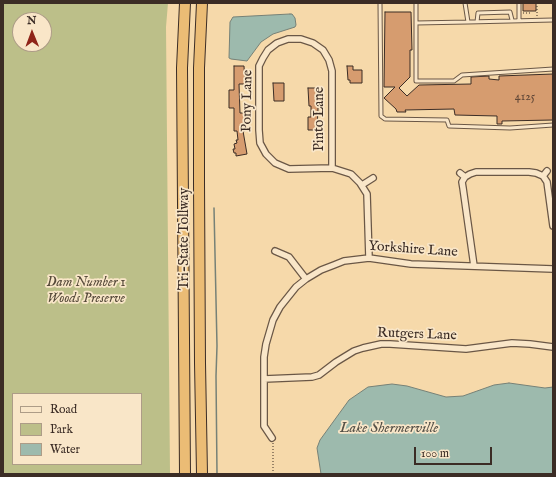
<!DOCTYPE html>
<html>
<head>
<meta charset="utf-8">
<style>
  body { margin:0 }
  #map { position:relative; width:556px; height:477px; overflow:hidden; background:#f6d9aa; font-family:"IM FELL English",serif }
  canvas { display:block }
  .frame { position:absolute; inset:0; border:4px solid #3b2c25; pointer-events:none }
  .legend { position:absolute; left:12px; top:393px; width:130px; height:72px; box-sizing:border-box; background:#f9e6c8; border:1px solid #ad9c87; margin:0; padding:5px 7px; list-style:none; font-size:12px; color:#3b2c25 }
  .legend li { display:flex; align-items:center; gap:8px; height:20px }
  .legend b { width:20px; border:1px solid #ad9c87 }
  .north { position:absolute; left:12px; top:12px; width:40px; height:40px; box-sizing:border-box; background:#f9e6c8; border:1px solid #ad9c87; border-radius:50%; rotate:359deg; font-size:11px; font-weight:700; line-height:16px; text-align:center; color:#3b2c25 }
  .north::after { content:''; display:block; margin:auto; width:14px; height:18px; background:#8f2418; clip-path:polygon(50% 0,100% 100%,50% 72%,0 100%) }
  .scale { position:absolute; left:414px; top:447px; width:78px; height:18px; box-sizing:border-box; border:2px solid #3b2c25; border-top:0; padding-left:5px; font-size:12px; line-height:14px; white-space:nowrap; color:#3b2c25; -webkit-text-stroke:3px #f9e6c8; paint-order:stroke }
</style>
</head>
<body>
<div id="map">
<canvas width="556" height="477"></canvas>
<div class="frame"></div>
<ul class="legend">
<li><b style="height:5px;background:#f9e6c8"></b>Road</li>
<li><b style="height:11px;background:#bcbf89"></b>Park</li>
<li><b style="height:11px;background:#9dbaad"></b>Water</li>
</ul>
<div class="north">N</div>
<div class="scale">100 m</div>
</div>
<script>
const g = document.querySelector('canvas').getContext('2d');
g.lineJoin = 'round';
function fill(path, color) {
  g.fillStyle = color;
  g.fill(path, 'evenodd');
}
function shape(rows) {
  const path = new Path2D();
  for (const r of rows) {
    path.moveTo(r[0], r[1]);
    for (let i = 2; i < r.length; i += 2) path.lineTo(r[i], r[i + 1]);
  }
  return path;
}
function strokePath(path, color, width, dash) {
  g.strokeStyle = color;
  g.lineWidth = width;
  g.lineCap = dash ? 'butt' : 'round';
  g.setLineDash(dash || []);
  g.stroke(path);
}
function drawText(font, color, halo, rows, align = 'center') {
  g.font = font + ' "IM FELL English",serif';
  g.lineWidth = 3.5;
  g.setLineDash([]);
  g.textBaseline = 'middle';
  g.strokeStyle = halo;
  g.fillStyle = color;
  for (const [text, x, y, turn = 0] of rows) {
    g.save();
    g.translate(x, y);
    g.rotate((+turn || 0) * Math.PI / 180);
    g.textAlign = isNaN(turn) ? turn : align;
    if (halo) g.strokeText(text, 0, 0);
    g.fillText(text, 0, 0);
    g.restore();
  }
}
const green = shape([
  [3,3,168,3,166,27,170,474,3,474],
  [20,20,44,20,44,44,20,44],
  [13,394,141,394,141,464,13,464]
]);
const water = shape([
  [290,14,292,14,295,18,296,25,295,27,273,34,261,42,247,61,231,59,229,58,230,22,233,17,290,14],
  [509,383,545,388,553,387,553,474,321,474,317,448,320,440,349,400,368,387,392,384,407,386,446,397,463,396,494,385,509,383]
]);
const stream = shape([
  [214,208,217,346,216,376,217,474]
]);
const building = shape([
  [523,3,536,3,536,11,523,11,523,3],
  [385,12,411,12,412,50,410,50,410,77,399,88,407,96,419,85,471,84,471,77,489,76,489,79,499,80,499,76,553,74,553,120,502,121,502,124,497,124,497,116,455,115,454,109,405,110,406,112,397,112,396,109,384,98,395,87,384,87,385,12],
  [234,66,244,66,245,84,239,84,240,113,244,113,245,131,243,131,247,154,236,156,236,153,234,153,233,149,235,149,234,144,237,143,236,140,238,140,237,131,234,131,234,108,229,108,229,90,234,90,234,66],
  [347,66,353,66,353,70,362,70,362,83,350,83,350,80,348,80,347,66],
  [273,83,284,83,284,101,274,101,273,83],
  [308,88,319,88,317,130,308,130,308,117,311,117,311,106,309,106,308,88]
]);
const path = shape([
  [537,3,537,16],
  [523,13,530,13],
  [273,443,273,474]
]);
const lane = shape([
  [380,3,381,116,385,119,447,120,449,126,510,128,553,125],
  [416,3,416,23,468,22],
  [465,3,468,22,553,20],
  [519,3,519,20],
  [477,22,478,13,510,12,512,20],
  [416,23,416,81,454,81,462,75,553,69]
]);
const street = shape([
  [332,168,332,71,329,60,323,50,313,43,301,39,288,39,277,43,268,50,263,58,259,66,259,130,260,143,266,154,275,163,289,169,332,168,351,174,360,183,367,194,369,258],
  [460,173,465,177],
  [543,176,547,171],
  [362,185,373,178],
  [275,251,289,257,306,279],
  [474,266,463,188,462,182,465,177,470,174,476,172,529,172,536,173,543,176,547,182,553,226],
  [264,379,312,377,319,375,336,362,354,351,363,348,381,344,390,344,466,349,512,343,530,344,553,347],
  [272,438,264,426,264,357,266,344,273,320,280,307,296,287,306,279,321,270,334,265,344,261,369,258,411,264,553,269]
]);
const highway = shape([
  [185,3,182,68,185,474],
  [202,3,199,68,199,182,200,363,202,474]
]);
const numberNames = [
  ["4125",525,98]
];
const streetNames = [
  ["Pony Lane",248,101,-89],
  ["Pinto Lane",320,119,-90],
  ["Tri-State Tollway",185,239,-90],
  ["Yorkshire Lane",413,250,4],
  ["Rutgers Lane",417,335,2]
];
const parkNames = [
  ["Dam Number 1",86,283],
  ["Woods Preserve",86,299]
];
const waterNames = [
  ["Lake Shermerville",389,429]
];
fill(green, '#bcbf89');
fill(water, '#9dbaad');
strokePath(water, '#768177', 1);
strokePath(stream, '#768177', 1.5);
fill(building, '#d69c6f');
strokePath(building, '#3b2c25', 1);
strokePath(lane, '#6a5746', 5);
strokePath(street, '#6a5746', 8);
strokePath(highway, '#3b2c25', 12);
strokePath(path, '#3b2c25', 1, [1, 2]);
strokePath(lane, '#f9e6c8', 3);
strokePath(street, '#f9e6c8', 5.5);
strokePath(highway, '#ebbc75', 10);
drawText('12px', '#624838', null, numberNames);
drawText('14px', '#3b2c25', '#f9e6c8', streetNames);
drawText('italic 14px', '#554939', '#f9e6c8', parkNames);
drawText('italic 15px', '#545047', '#f9e6c8', waterNames);
</script>
</body>
</html>
